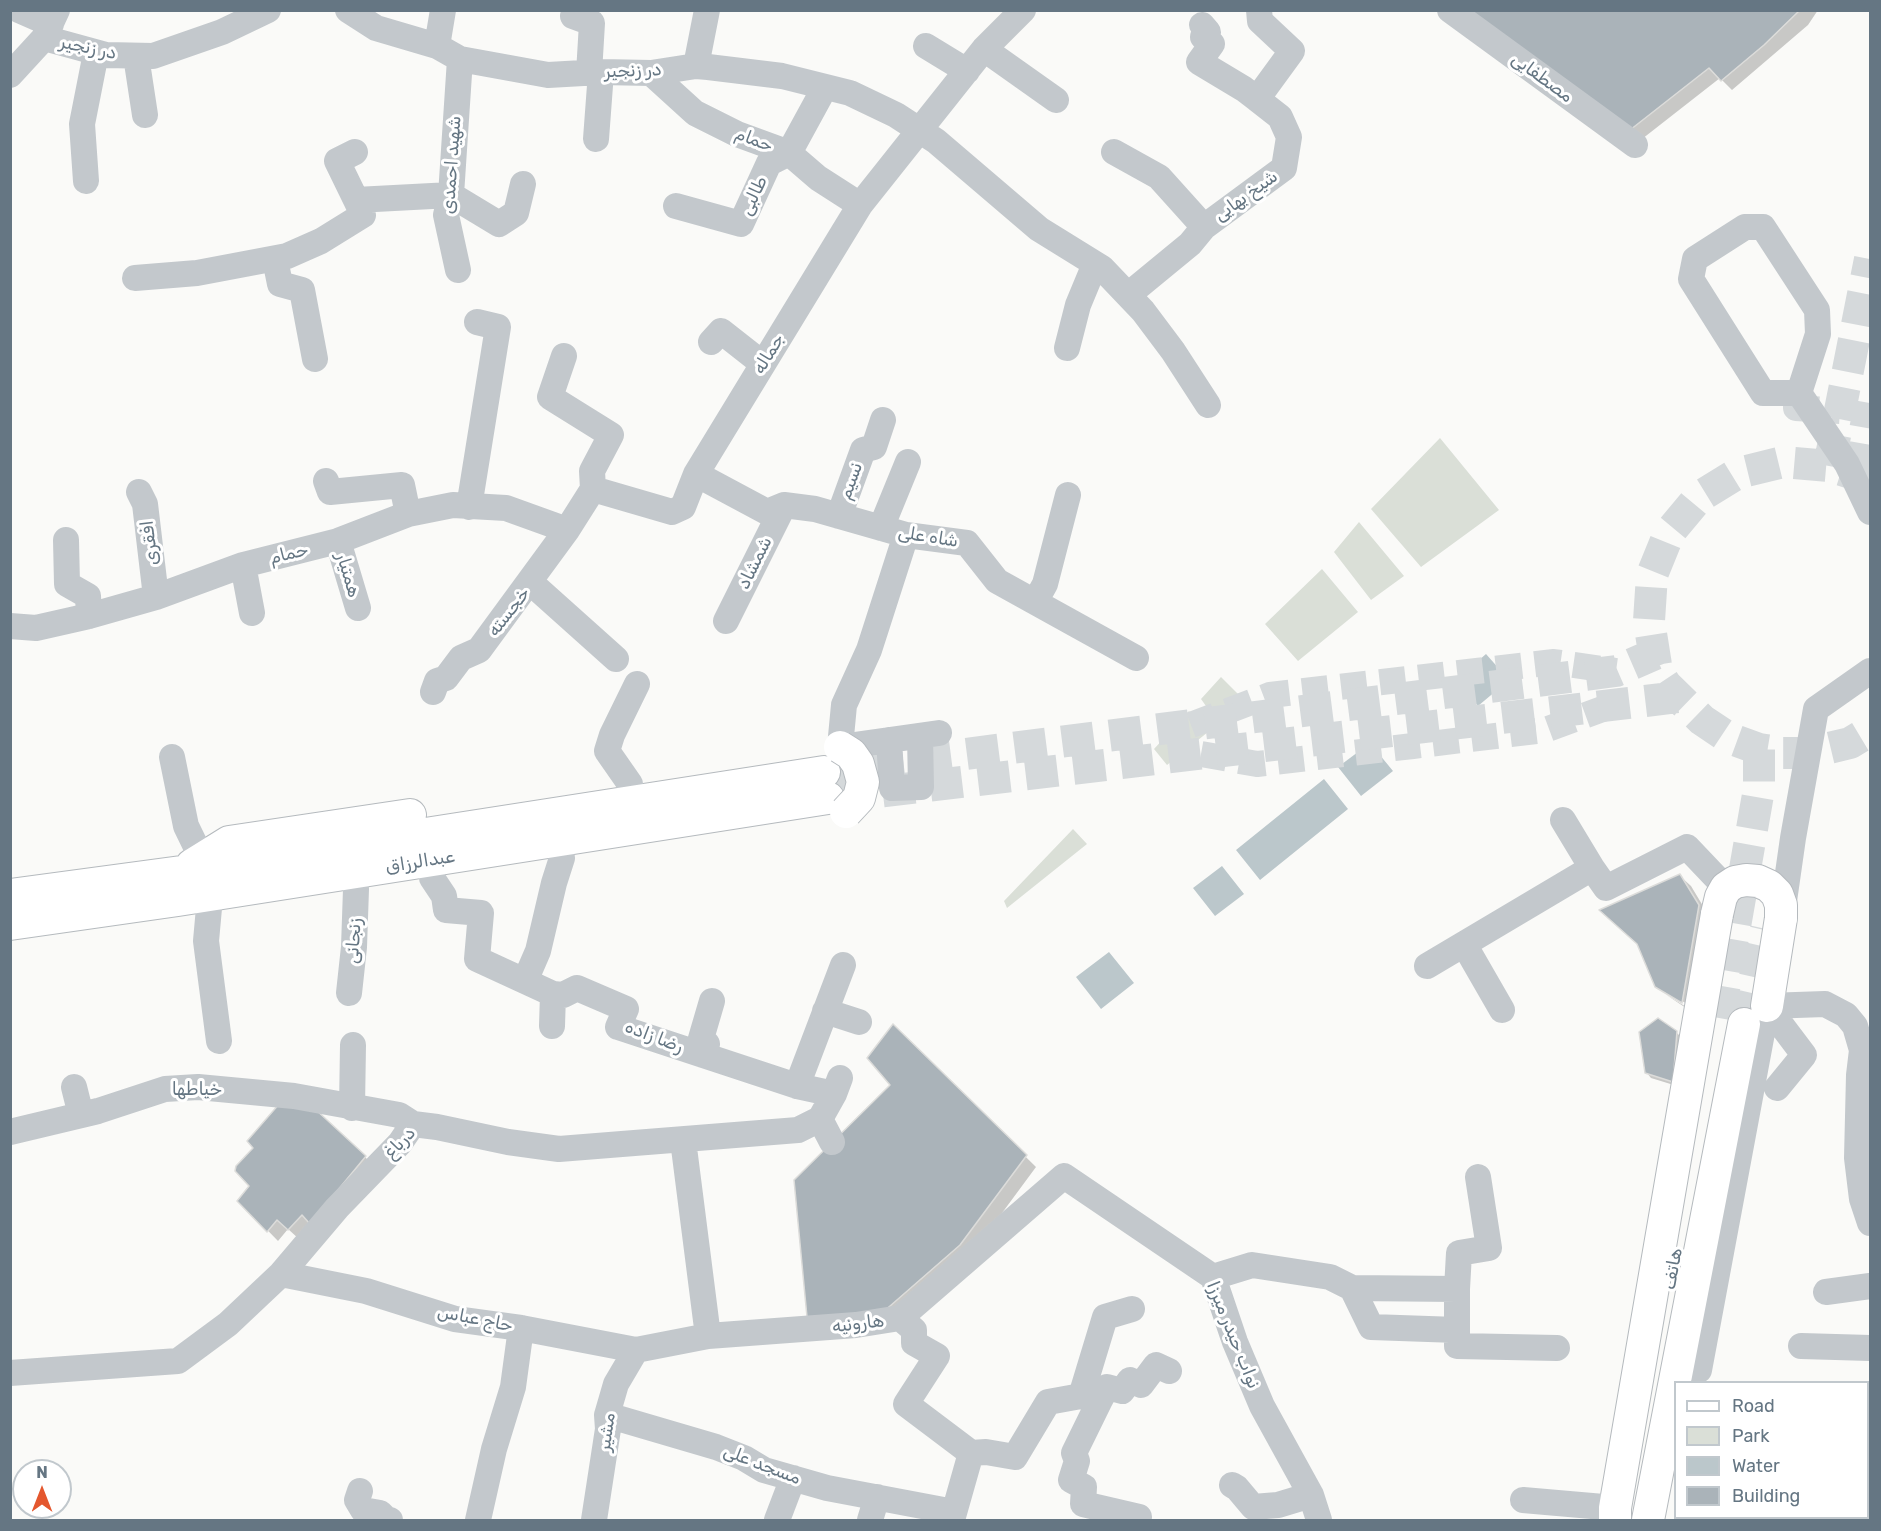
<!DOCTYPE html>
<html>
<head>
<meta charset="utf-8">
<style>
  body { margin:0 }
  #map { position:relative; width:1881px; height:1531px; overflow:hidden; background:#fafaf8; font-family:Rubik,sans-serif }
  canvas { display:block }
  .frame { position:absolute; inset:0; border:12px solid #657683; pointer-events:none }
  .legend { position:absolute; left:1674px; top:1381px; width:195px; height:138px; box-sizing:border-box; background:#fff; border:2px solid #c1c8cd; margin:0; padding:8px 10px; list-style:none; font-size:18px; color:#657683 }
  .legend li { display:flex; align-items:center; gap:12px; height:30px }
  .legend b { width:30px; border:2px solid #c1c8cd }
  .north { position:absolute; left:12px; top:1459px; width:60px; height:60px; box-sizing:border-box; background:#fff; border:2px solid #c1c8cd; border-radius:50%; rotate:0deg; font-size:16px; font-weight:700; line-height:24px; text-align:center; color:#657683 }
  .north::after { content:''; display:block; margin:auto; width:21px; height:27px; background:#e4572e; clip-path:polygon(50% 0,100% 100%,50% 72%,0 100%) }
</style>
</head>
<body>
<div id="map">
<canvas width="1881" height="1531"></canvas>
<div class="frame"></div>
<ul class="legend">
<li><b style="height:8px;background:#fff"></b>Road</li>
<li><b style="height:16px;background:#dadfd7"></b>Park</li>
<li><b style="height:16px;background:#bbc7cb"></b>Water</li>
<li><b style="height:16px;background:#aab3b9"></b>Building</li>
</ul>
<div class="north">N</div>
</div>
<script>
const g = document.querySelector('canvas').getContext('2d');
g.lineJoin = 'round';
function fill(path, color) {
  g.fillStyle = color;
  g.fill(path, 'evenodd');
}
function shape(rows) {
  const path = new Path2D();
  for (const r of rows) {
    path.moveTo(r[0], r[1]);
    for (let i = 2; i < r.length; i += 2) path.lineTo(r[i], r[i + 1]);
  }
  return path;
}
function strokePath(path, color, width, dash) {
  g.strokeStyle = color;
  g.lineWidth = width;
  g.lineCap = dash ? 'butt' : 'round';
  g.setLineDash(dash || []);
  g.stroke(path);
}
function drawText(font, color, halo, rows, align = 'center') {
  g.font = font + ' Rubik,Cairo,sans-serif';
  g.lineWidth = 6;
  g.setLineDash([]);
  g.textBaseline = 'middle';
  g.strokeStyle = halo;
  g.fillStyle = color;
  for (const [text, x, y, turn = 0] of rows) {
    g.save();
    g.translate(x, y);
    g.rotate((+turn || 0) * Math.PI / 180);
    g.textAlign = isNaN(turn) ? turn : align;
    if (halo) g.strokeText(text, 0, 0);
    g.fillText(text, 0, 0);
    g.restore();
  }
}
const green = shape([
  [1440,438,1499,510,1421,567,1371,509],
  [1359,522,1404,576,1371,600,1334,552],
  [1322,569,1358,612,1298,661,1265,624],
  [1221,677,1245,701,1218,723,1201,699],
  [1189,711,1208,732,1167,765,1154,749],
  [1073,829,1087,844,1007,908,1004,901]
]);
const water = shape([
  [1486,654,1509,680,1478,706,1456,680],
  [1370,743,1393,771,1361,796,1338,767],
  [1324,779,1348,809,1260,880,1236,850],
  [1222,866,1244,894,1215,916,1193,888],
  [1109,952,1134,983,1101,1009,1076,977]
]);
const shadow = shape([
  [1467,10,1818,10,1808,25,1732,90,1720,78,1642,139],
  [1680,876,1691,886,1709,916,1692,1012,1665,994,1688,1008,1689,1005,1663,990,1663,992,1657,986],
  [893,1026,1036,1167,971,1255,893,1323,818,1327,892,1085],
  [1676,1032,1681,1037,1677,1086,1651,1078,1646,1072],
  [365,1157,375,1167,299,1239,288,1229,278,1241,239,1201]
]);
const building = shape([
  [1468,10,1800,10,1764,45,1721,81,1709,68,1630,130,1468,10],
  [1680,874,1699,905,1682,1003,1655,987,1637,944,1599,910,1680,874],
  [1658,1018,1677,1031,1673,1082,1645,1073,1639,1032,1658,1018],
  [893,1024,1027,1155,960,1245,882,1313,807,1317,794,1180,890,1085,867,1058,893,1024],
  [280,1103,314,1108,366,1156,310,1224,302,1215,288,1230,277,1220,267,1232,237,1201,249,1186,235,1171,236,1166,253,1148,247,1141,280,1103]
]);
const minorTunnel = shape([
  [1796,405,1796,408,1840,411],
  [1191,725,1270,695,1554,662,1616,671],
  [1201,754,1257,764,1413,746,1545,730,1616,704]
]);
const majorTunnel = shape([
  [1829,466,1870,259],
  [1857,475,1870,403],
  [1870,484,1857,475,1829,466,1783,462,1738,473,1699,497,1669,533,1652,575,1649,621,1656,665,1660,676,1666,685,1702,720,1729,738,1759,749,1783,753,1808,753,1850,743,1870,731],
  [824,772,1616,671,1655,654],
  [835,797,1679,697],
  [1719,1018,1759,789,1759,749],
  [1744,1024,1766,929]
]);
const minor = shape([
  [19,10,51,24],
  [348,10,376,28,437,46,460,59,548,75,601,72,651,73,696,66,708,67,782,76,850,93,896,115,936,141,1039,229,1102,268,1143,311,1173,351,1208,405],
  [1450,10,1635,145],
  [573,16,592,23,589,73],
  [1202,25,1208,32,1203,37,1212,44,1199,62,1244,89,1257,99],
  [44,38,106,55,153,56,222,32,268,10],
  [437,46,443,10],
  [926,46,967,71],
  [984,49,1056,100],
  [136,56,145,115],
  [696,66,707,10],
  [651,73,695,113,737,134,789,153,818,178,860,205],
  [10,75,44,38,57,10],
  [596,139,601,72],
  [355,152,337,161,356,200],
  [1114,152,1159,177,1204,227],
  [86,181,82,124,96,53],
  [676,206,741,224,769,163,789,153,825,87],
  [1745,227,1763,227,1817,310,1818,334,1799,393,1763,393,1691,279,1695,259,1745,227],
  [275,259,280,284,302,290,315,359],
  [458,270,446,215,451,195,460,59],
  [135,278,197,273,287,256,321,241,363,215,356,200,451,195,499,224,516,213,523,184],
  [1128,295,1190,244,1204,227,1284,168,1289,137,1280,117,1257,99,1292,51,1260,21,1259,10],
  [711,342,721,331,763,364],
  [1067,348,1078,305,1095,264],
  [1799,393,1847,464,1870,512],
  [696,474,767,512,784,505,815,509,906,535,967,543,997,581,1136,658],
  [326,481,330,492,402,485,408,514],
  [593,489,672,512,683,507,696,474,860,205,984,49,1023,10],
  [139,492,145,504,156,597],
  [469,507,498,327,477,322],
  [839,516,863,450,874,447,883,420],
  [881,528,908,462],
  [906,535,869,650,844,705,840,747,939,733],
  [66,540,67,584,88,596,89,616],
  [338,541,358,608],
  [243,565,252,613],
  [530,582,616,659],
  [1035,602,1045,584,1068,495],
  [726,621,784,505],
  [10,626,36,628,89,616,156,597,243,565,338,541,408,514,453,505,506,508,567,530],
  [433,692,437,681,446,678,461,658,479,650,567,530,593,489,592,471,611,435,550,397,564,356],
  [889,740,892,788,921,787,920,736],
  [172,757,186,826,202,859],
  [630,784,607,751,612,735,637,684],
  [1563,820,1592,868],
  [432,878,444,896,446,910,481,913,477,959,553,994,563,995,577,988,626,1009,618,1027,797,1086,834,1094],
  [209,908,206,941,219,1041],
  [1782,915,1793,838,1816,709,1870,671],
  [1464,944,1502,1010],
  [1427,966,1592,868,1606,888,1687,847,1726,888],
  [525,981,538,951,554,883,562,858],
  [349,993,354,947,356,889],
  [1767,1006,1825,1004,1846,1015,1855,1026,1862,1050,1859,1075,1857,1158,1862,1199,1870,1223],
  [1767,1006,1804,1055,1777,1088],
  [825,1011,859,1022],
  [552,1026,553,994],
  [703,1055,707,1044,700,1042,712,1001],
  [797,1086,843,965],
  [74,1087,81,1115],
  [352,1108,353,1045],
  [820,1119,832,1142],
  [10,1132,98,1111,165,1089,198,1087,294,1096,399,1115,413,1124],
  [683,1140,708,1336],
  [281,1274,366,1291,455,1319,521,1328,636,1350,708,1336,856,1325,900,1318,1064,1176,1213,1277,1235,1342,1262,1406,1311,1495,1319,1520],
  [1213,1277,1252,1265,1330,1277,1352,1288,1457,1289,1457,1346,1557,1348],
  [1352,1288,1371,1327,1457,1330],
  [1457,1289,1459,1253,1489,1248,1478,1177],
  [1826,1292,1870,1286],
  [900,1318,914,1330,914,1343,937,1356,906,1404,971,1453,952,1520],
  [1801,1346,1870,1348],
  [1699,1370,1767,1006],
  [10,1373,178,1361,228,1324,281,1274,337,1208,400,1143,413,1124,437,1127,508,1142,559,1149,798,1130,820,1119,834,1094,840,1078],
  [1081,1396,1099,1402,1074,1453,1077,1461,1071,1480,1084,1487,1083,1504,1139,1517,1138,1520],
  [1099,1402,1107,1387,1122,1391,1130,1380,1141,1385,1156,1365,1169,1371],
  [607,1415,716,1447,744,1458,764,1470,827,1488,954,1512],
  [971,1453,986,1452,1015,1457,1048,1402,1081,1396,1105,1317,1132,1309],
  [1232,1485,1237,1488,1253,1507,1278,1505,1311,1495],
  [360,1491,357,1500,363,1510,380,1513,387,1520,390,1520],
  [1523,1500,1615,1508],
  [478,1520,494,1449,513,1387,521,1328],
  [594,1520,608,1429,607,1415,616,1384,636,1350],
  [777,1520,793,1478],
  [870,1520,877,1497]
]);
const major = shape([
  [192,865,229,842,410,815],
  [10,895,181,872,824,772],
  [10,924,178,900,828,798],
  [1767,1006,1781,918],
  [1615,1520,1615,1508,1717,914],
  [1648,1520,1744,1024]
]);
const majorBridge = shape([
  [840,747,851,754,858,764,863,782,859,798,846,812],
  [1717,914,1721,897,1726,888,1735,882,1746,880,1758,881,1769,886,1777,894,1781,905,1781,918]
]);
const streetNames = [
  ["در زنجیر",88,48,12],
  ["در زنجیر",633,71,-2],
  ["مصطفایی",1542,78,36],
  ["حمام",754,140,21],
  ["شهید احمدی",452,165,-86],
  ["طالبی",754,196,-65],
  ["شیخ بهایی",1246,196,-36],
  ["جماله",769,354,-59],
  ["نسیم",851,481,-70],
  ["شاه علی",928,537,9],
  ["افقری",150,543,-97],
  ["حمام",289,554,-14],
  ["شمشاد",755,563,-64],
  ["همتیار",348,575,73],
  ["خجسته",509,612,-52],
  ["عبدالرزاق",420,862,-9],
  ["زنجانی",354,941,-86],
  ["رضا زاده",654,1037,21],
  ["خیاطها",197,1090],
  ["درباغ",400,1143,-46],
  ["هاتف",1673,1269,-80],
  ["حاج عباس",475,1319,11],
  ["هارونیه",858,1324,-7],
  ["نواب حیدر میرزا",1233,1335,68],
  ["مشیر",607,1432,-82],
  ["مسجد علی",762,1465,21]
];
fill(green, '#dadfd7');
fill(water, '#bbc7cb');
fill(shadow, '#0003');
fill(building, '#aab3b9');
strokePath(building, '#dcdcda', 1.5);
strokePath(minorTunnel, '#d5d9db', 26, [26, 13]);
strokePath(majorTunnel, '#d5d9db', 32, [32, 16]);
strokePath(major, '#b5babe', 34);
strokePath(minor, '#c3c8cc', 26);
strokePath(major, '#fff', 32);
strokePath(majorBridge, '#b5babe', 34, []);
strokePath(majorBridge, '#fff', 32);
drawText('18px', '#657683', '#fff', streetNames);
</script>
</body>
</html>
